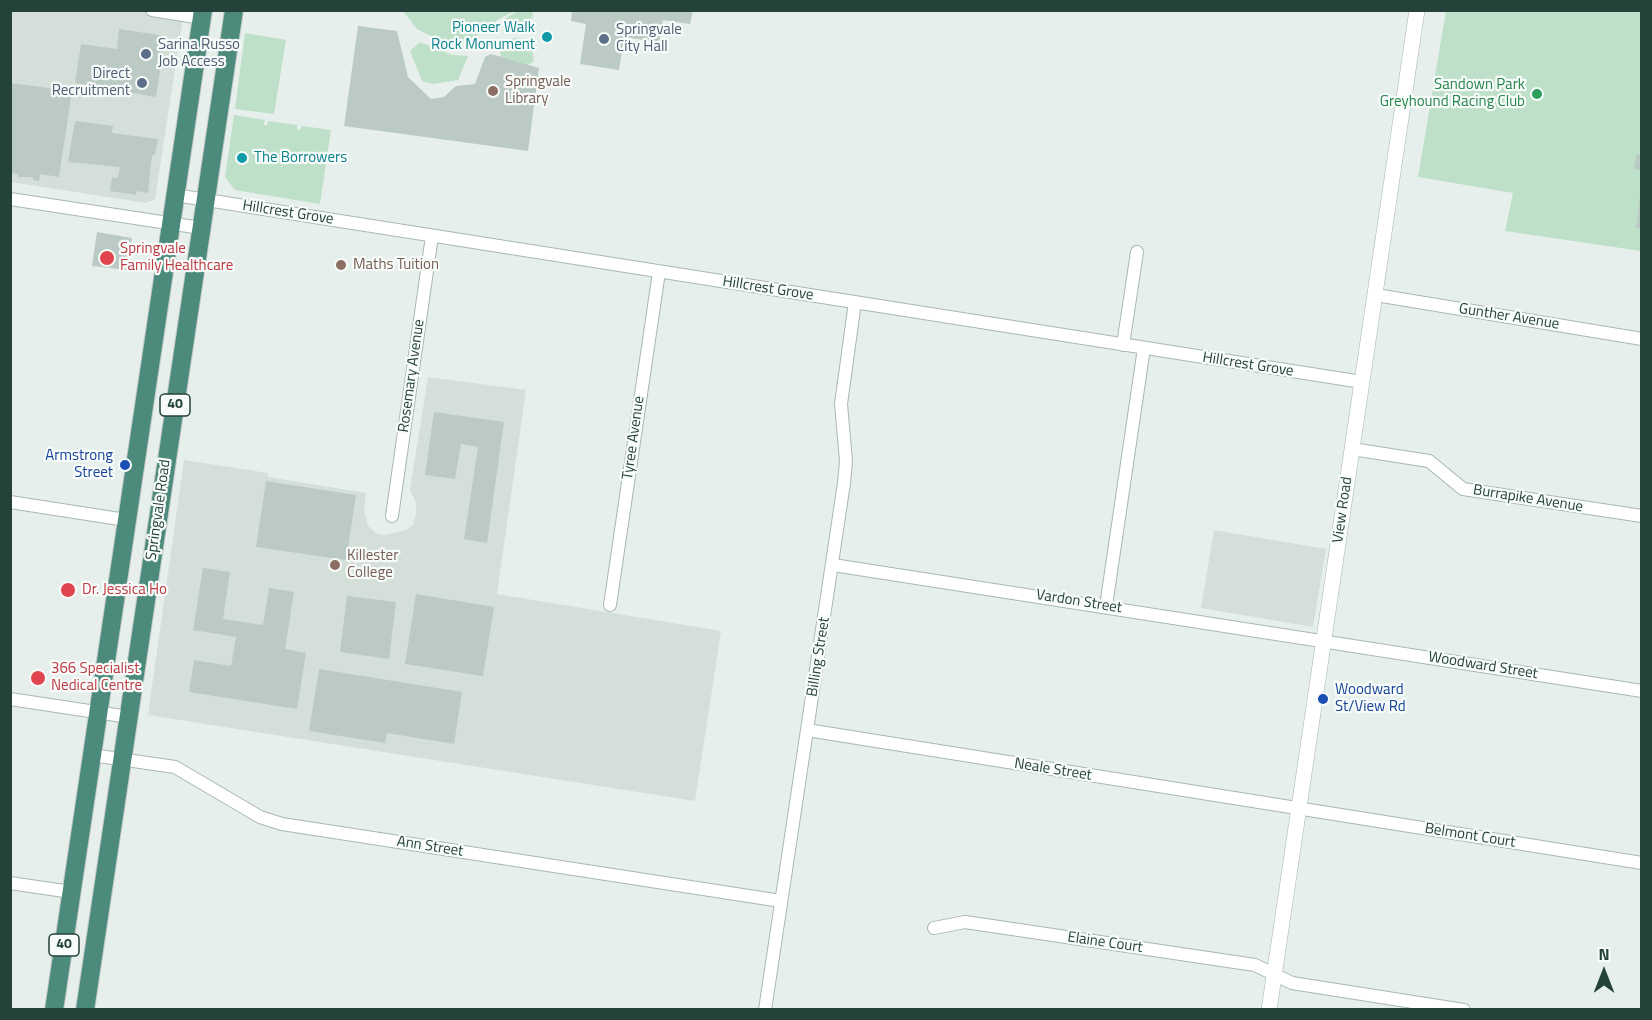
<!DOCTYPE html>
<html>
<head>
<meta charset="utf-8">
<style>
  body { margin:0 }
  #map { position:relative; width:1652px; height:1020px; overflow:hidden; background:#e6efeb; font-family:"Titillium Web",sans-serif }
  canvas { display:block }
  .frame { position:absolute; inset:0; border:12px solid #24423a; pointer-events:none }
  .north { position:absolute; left:1574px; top:942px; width:60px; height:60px; -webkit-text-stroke:4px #f7fbf9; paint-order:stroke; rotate:0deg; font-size:16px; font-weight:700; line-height:24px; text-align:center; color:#24423a }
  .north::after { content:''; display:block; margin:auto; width:21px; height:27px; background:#24423a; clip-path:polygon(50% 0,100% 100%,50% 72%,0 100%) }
</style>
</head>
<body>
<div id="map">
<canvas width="1652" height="1020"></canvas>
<div class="frame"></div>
<div class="north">N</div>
</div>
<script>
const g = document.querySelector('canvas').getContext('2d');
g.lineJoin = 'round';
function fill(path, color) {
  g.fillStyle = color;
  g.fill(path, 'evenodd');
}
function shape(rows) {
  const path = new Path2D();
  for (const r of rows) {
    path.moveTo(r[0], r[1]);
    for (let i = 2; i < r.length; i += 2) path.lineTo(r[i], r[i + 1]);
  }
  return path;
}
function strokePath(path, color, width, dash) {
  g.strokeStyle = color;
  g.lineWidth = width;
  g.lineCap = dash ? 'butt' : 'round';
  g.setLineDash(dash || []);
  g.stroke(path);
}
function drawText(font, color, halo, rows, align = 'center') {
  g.font = font + ' "Titillium Web",sans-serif';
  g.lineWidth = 4.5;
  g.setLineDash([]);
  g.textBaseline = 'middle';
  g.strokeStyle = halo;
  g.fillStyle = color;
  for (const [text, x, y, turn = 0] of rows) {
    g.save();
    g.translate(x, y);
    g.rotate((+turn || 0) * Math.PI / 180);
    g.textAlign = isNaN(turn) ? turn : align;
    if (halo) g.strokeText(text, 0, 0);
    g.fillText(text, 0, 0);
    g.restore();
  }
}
const built = shape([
  [10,11,184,11,155,199,146,203,11,182],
  [428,377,526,390,497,594,721,631,695,801,148,715,184,460,268,473,268,477,366,493,364,510,368,526,377,534,385,535,406,530,413,525,416,515,416,503,410,490],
  [1214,530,1326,549,1313,627,1201,608]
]);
const green = shape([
  [403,11,514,11,497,20,496,27,462,42,437,39,417,29],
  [518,11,533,11,532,21,524,26,502,26,506,18],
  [1446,11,1641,11,1641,251,1505,231,1513,193,1418,177],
  [245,33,286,40,274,114,235,109],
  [515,38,524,39,532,50,534,61,528,65,501,57,499,42],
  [420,42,452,55,468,56,458,80,433,84,422,81,410,51],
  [234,115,265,120,264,125,267,125,268,121,297,125,297,129,300,130,302,126,331,130,320,204,235,190,225,177]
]);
const building = shape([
  [572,10,693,10,690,24,663,20,659,42,624,37,619,70,580,64,586,24,571,21],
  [358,26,397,31,408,77,431,99,444,97,456,86,475,84,485,57,491,54,539,68,528,151,344,126],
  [119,29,165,36,156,97,75,83,81,44,117,49],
  [10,83,72,91,59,177,40,174,39,181,33,180,33,177,18,177,18,174,10,173],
  [75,121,113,126,112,133,158,139,155,155,152,155,148,193,137,191,136,195,110,191,112,177,118,178,120,167,68,162],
  [1637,154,1642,155,1642,170,1634,169],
  [1640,197,1642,197,1642,229,1636,228],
  [97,232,132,238,127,270,92,266],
  [434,412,504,422,487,543,464,539,478,447,461,444,455,479,425,475],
  [266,481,356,495,346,560,256,547],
  [203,568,230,572,223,619,263,625,269,588,294,592,285,649,306,653,297,709,189,692,194,660,231,666,236,637,193,630],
  [416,594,494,607,483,676,405,664],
  [347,596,396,602,389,659,340,652],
  [319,669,462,692,454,744,387,733,385,743,309,731]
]);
const minor = shape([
  [152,10,202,18],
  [175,195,1362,382],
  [10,199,201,228],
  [1376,295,1642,339],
  [1123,345,1137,252],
  [1352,449,1429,461,1463,489,1642,516],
  [10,502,126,520],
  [392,516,432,236],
  [833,565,1642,691],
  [610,605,659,272],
  [1106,606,1144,348],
  [10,699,129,717],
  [807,730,1642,863],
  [92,755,175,767,260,817,282,824,781,901],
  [10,883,71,892],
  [934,928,965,922,1255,965,1292,983,1464,1010],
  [765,1010,844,483,846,461,841,404,855,302]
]);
const tertiary = shape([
  [1269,1010,1417,10]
]);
const trunk = shape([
  [54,1010,203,10],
  [85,1010,234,10]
]);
const markers = [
  [547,37,6,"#0f9aa8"],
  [604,39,6,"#5c6f8a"],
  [146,54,6,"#5c6f8a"],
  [142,83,6,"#5c6f8a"],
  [493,91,6,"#8d6e63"],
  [1537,94,6,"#2e9e5b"],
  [242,158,6,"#0f9aa8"],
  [107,258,8,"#e0444e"],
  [341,265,6,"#8d6e63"],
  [125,465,6,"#1a4fb4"],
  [335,565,6,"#8d6e63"],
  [68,590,8,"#e0444e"],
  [38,678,8,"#e0444e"],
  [1323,699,6,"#1a4fb4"]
];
const shields = [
  [175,405,30],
  [64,945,30]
];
const shieldNames = [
  ["40",175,405],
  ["40",64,945]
];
const cultureNames = [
  ["Pioneer Walk",535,28],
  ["Rock Monument",535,45],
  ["The Borrowers",254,158,"left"]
];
const serviceNames = [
  ["Springvale",616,30],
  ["City Hall",616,47],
  ["Sarina Russo",158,45],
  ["Job Access",158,62],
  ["Direct",130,74,"right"],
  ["Recruitment",130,91,"right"]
];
const educationNames = [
  ["Springvale",505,82],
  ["Library",505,99],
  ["Maths Tuition",353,265],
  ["Killester",347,556],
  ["College",347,573]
];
const leisureNames = [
  ["Sandown Park",1525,85],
  ["Greyhound Racing Club",1525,102]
];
const streetNames = [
  ["Hillcrest Grove",288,213,9],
  ["Hillcrest Grove",768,289,9],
  ["Gunther Avenue",1509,317,9],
  ["Hillcrest Grove",1248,365,9],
  ["Rosemary Avenue",412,376,-82],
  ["Tyree Avenue",634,438,-82],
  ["Burrapike Avenue",1528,499,9],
  ["Springvale Road",159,510,-82],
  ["View Road",1343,510,-82],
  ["Vardon Street",1079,602,9],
  ["Billing Street",819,657,-81],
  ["Woodward Street",1483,666,9],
  ["Neale Street",1053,770,9],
  ["Belmont Court",1470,836,9],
  ["Ann Street",430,847,9],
  ["Elaine Court",1105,943,8]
];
const healthNames = [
  ["Springvale",120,249],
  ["Family Healthcare",120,266],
  ["Dr. Jessica Ho",82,590],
  ["366 Specialist",51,669],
  ["Nedical Centre",51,686]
];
const transitNames = [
  ["Armstrong",113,456],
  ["Street",113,473],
  ["Woodward",1335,690,"left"],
  ["St/View Rd",1335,707,"left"]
];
fill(built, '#d4dfda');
fill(green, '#bfe0c8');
fill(building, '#bbcac4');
strokePath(minor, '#a8b8b2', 14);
strokePath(tertiary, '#a8b8b2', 16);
strokePath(trunk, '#c2cac8', 20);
strokePath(minor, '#fff', 12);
strokePath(tertiary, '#fff', 15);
strokePath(trunk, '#4c8a7c', 18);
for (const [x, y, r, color] of markers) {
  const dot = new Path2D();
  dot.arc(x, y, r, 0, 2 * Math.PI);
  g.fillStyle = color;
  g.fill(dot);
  strokePath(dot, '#f7fbf9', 2);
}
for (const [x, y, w] of shields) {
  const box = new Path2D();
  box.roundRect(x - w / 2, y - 11, w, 22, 4.5);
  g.fillStyle = '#f7fbf9';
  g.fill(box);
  strokePath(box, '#24423a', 1.5);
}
drawText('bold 14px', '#24423a', null, shieldNames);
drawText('15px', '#0d838f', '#f7fbf9', cultureNames, 'right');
drawText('15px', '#4e5e75', '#f7fbf9', serviceNames, 'left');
drawText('15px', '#785e54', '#f7fbf9', educationNames, 'left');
drawText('15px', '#27864d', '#f7fbf9', leisureNames, 'right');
drawText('15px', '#24423a', '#f7fbf9', streetNames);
drawText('15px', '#be3a42', '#f7fbf9', healthNames, 'left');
drawText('15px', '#164399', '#f7fbf9', transitNames, 'right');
</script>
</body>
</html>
